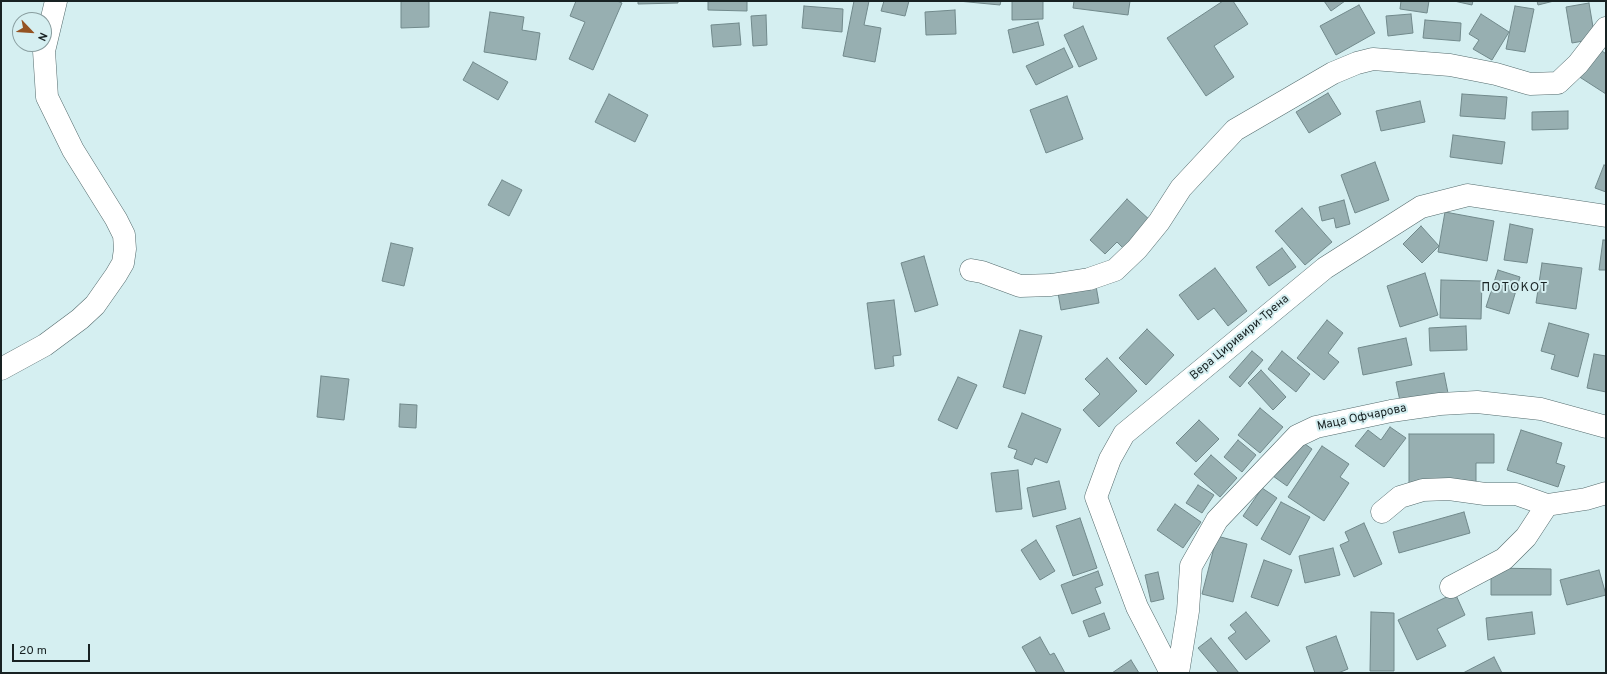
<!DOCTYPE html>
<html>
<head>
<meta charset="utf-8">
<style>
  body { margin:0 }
  #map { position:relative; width:1607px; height:674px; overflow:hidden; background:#d5eff1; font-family:Overpass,sans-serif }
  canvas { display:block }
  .frame { position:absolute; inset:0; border:2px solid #182223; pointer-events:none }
  .north { position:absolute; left:12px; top:12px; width:40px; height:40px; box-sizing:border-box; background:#d5eff1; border:1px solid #899d9f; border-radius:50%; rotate:115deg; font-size:11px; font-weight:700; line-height:16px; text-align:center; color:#182223 }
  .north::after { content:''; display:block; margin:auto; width:14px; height:18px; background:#955322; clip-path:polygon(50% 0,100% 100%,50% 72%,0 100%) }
  .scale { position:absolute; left:12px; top:644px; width:78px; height:18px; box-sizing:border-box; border:2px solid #182223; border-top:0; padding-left:5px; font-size:12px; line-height:14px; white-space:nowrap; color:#182223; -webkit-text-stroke:3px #d5eff1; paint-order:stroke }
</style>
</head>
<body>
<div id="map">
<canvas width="1607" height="674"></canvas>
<div class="frame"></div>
<div class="north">N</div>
<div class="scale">20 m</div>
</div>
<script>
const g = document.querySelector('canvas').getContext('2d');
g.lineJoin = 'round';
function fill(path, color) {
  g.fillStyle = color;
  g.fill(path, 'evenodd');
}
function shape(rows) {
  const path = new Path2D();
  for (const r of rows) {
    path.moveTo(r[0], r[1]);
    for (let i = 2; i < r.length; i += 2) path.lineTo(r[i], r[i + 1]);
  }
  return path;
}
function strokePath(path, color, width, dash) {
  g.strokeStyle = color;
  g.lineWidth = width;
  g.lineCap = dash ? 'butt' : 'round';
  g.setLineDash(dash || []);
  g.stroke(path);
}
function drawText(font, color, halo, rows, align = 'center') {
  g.font = font + ' Overpass,sans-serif';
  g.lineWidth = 4;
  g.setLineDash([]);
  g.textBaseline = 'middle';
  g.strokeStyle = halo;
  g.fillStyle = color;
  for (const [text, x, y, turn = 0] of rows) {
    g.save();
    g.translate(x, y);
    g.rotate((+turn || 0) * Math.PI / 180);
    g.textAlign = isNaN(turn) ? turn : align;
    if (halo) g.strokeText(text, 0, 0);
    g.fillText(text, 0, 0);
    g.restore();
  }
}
const building = shape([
  [401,1,429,1,429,27,401,28,401,1],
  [576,1,617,1,622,3,593,70,569,59,585,22,570,16,576,1],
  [638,1,678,1,678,3,638,4,638,1],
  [708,1,747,1,747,11,708,10,708,1],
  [854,1,869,1,864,25,881,28,875,62,843,56,854,1],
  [884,1,909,1,905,16,881,11,884,1],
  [958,1,1001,1,1000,5,958,1],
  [1012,1,1043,1,1043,19,1012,20,1012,1],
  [1074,1,1130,1,1128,15,1073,8,1074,1],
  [1223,1,1233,1,1248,24,1214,46,1234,77,1206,96,1167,38,1223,1],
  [1324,1,1345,1,1331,11,1324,1],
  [1401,1,1429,1,1427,13,1400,9,1401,1],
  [1454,1,1473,1,1472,5,1454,1],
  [1537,1,1554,1,1538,5,1537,1],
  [1589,3,1595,39,1572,43,1566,7,1589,3],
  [1359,5,1375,33,1336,55,1320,26,1359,5],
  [804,6,843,9,842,32,802,28,804,6],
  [1515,6,1534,9,1525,52,1506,49,1515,6],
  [955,10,956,34,926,35,925,12,955,10],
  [490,12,524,17,522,30,540,33,536,60,484,52,490,12],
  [1411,14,1413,33,1388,36,1386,16,1411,14],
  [1481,14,1509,32,1492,60,1473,49,1479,40,1469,34,1481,14],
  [766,15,767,45,753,46,751,16,766,15],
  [1425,20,1461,23,1460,41,1423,38,1425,20],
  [1038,22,1044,45,1013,53,1008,30,1038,22],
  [739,23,741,45,713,47,711,25,739,23],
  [1083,26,1097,59,1079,67,1064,35,1083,26],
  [1597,47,1606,54,1606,94,1578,76,1597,47],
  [1064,48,1073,67,1036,85,1026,66,1064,48],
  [473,62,508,82,498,100,463,80,473,62],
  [1328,93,1341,114,1309,133,1296,112,1328,93],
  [609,94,648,115,635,142,595,122,609,94],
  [1462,94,1507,97,1505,119,1460,116,1462,94],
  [1067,96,1083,139,1046,153,1030,110,1067,96],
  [1420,101,1425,122,1381,131,1376,111,1420,101],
  [1568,111,1568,129,1532,130,1532,112,1568,111],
  [1453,135,1505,142,1502,164,1450,157,1453,135],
  [1375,162,1389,200,1355,213,1341,175,1375,162],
  [1604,165,1606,166,1606,192,1595,188,1604,165],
  [502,180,522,190,509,216,488,205,502,180],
  [1127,199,1152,222,1125,250,1117,242,1105,254,1090,240,1127,199],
  [1344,200,1350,224,1336,228,1334,218,1322,221,1319,207,1344,200],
  [1302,208,1332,242,1305,265,1275,231,1302,208],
  [1445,212,1494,221,1487,261,1438,252,1445,212],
  [1510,224,1533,229,1527,263,1504,260,1510,224],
  [1421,226,1439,246,1422,263,1403,244,1421,226],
  [1603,240,1606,240,1606,270,1599,270,1603,240],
  [391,243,413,248,404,286,382,281,391,243],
  [1282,248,1296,267,1269,286,1256,267,1282,248],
  [924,256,938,305,915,312,901,263,924,256],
  [1542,263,1582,268,1576,309,1536,303,1542,263],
  [1215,268,1247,311,1228,326,1214,308,1198,320,1179,295,1215,268],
  [1498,270,1520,277,1509,314,1486,307,1498,270],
  [1425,273,1438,315,1400,327,1387,286,1425,273],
  [1441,280,1482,281,1481,319,1440,318,1441,280],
  [1096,286,1099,303,1061,310,1058,293,1096,286],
  [894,300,901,355,893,356,894,366,875,369,867,303,894,300],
  [1327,320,1343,333,1328,353,1339,362,1324,380,1297,358,1327,320],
  [1549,323,1589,334,1578,377,1551,369,1555,355,1541,351,1549,323],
  [1466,326,1467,350,1430,351,1429,328,1466,326],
  [1147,329,1174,355,1146,385,1119,358,1147,329],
  [1020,330,1042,336,1025,394,1003,387,1020,330],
  [1406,338,1412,365,1363,375,1358,348,1406,338],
  [1252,351,1263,360,1240,387,1229,377,1252,351],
  [1282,351,1310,374,1296,392,1268,369,1282,351],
  [1594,354,1606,356,1606,392,1587,388,1594,354],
  [1107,358,1137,391,1099,427,1083,410,1100,394,1085,379,1107,358],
  [1261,370,1286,397,1273,410,1248,383,1261,370],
  [1444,373,1448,393,1400,401,1396,382,1444,373],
  [321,376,349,379,344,420,317,417,321,376],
  [958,377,977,385,957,429,938,420,958,377],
  [400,404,417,405,416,428,399,427,400,404],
  [1260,408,1283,427,1260,453,1238,435,1260,408],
  [1022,413,1061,429,1047,463,1035,458,1032,465,1014,458,1017,450,1008,447,1022,413],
  [1199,420,1219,439,1196,462,1176,443,1199,420],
  [1390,427,1406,438,1384,467,1355,446,1368,430,1381,440,1390,427],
  [1521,430,1562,443,1556,463,1565,466,1558,487,1507,470,1521,430],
  [1409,434,1494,434,1494,463,1476,463,1476,483,1409,483,1409,434],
  [1298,439,1312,449,1287,486,1273,476,1298,439],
  [1238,440,1256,455,1242,472,1224,457,1238,440],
  [1322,446,1349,464,1340,477,1349,483,1324,521,1288,497,1322,446],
  [1211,455,1237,478,1220,497,1194,474,1211,455],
  [1018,470,1022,509,996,512,991,473,1018,470],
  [1059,481,1066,509,1033,517,1027,488,1059,481],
  [1198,485,1214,495,1202,513,1186,503,1198,485],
  [1262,488,1277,498,1257,526,1243,516,1262,488],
  [1281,502,1310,517,1290,555,1261,539,1281,502],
  [1175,504,1201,522,1183,548,1157,530,1175,504],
  [1464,512,1470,533,1399,553,1393,532,1464,512],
  [1080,518,1097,568,1073,576,1056,526,1080,518],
  [1364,523,1382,564,1354,577,1340,545,1349,541,1345,532,1364,523],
  [1217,536,1247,544,1233,602,1202,594,1217,536],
  [1036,540,1055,571,1040,580,1021,550,1036,540],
  [1333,548,1340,575,1305,583,1299,556,1333,548],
  [1264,560,1292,570,1278,606,1251,597,1264,560],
  [1491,568,1551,569,1551,595,1491,595,1491,568],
  [1599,570,1606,595,1567,605,1560,580,1599,570],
  [1098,571,1103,585,1095,588,1101,603,1072,614,1061,585,1098,571],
  [1158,572,1164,599,1151,602,1145,575,1158,572],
  [1455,593,1465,615,1437,629,1446,646,1417,660,1398,620,1455,593],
  [1246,612,1270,641,1246,660,1228,638,1236,632,1230,625,1246,612],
  [1371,612,1394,613,1394,671,1370,671,1371,612],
  [1532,612,1535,634,1488,640,1486,618,1532,612],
  [1104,613,1110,629,1089,637,1083,621,1104,613],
  [1336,636,1348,669,1338,673,1315,673,1306,647,1336,636],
  [1040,637,1050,655,1054,653,1065,673,1037,673,1022,647,1040,637],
  [1211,638,1239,673,1219,673,1198,648,1211,638],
  [1494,657,1502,673,1463,673,1494,657],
  [1131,660,1139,673,1112,673,1131,660]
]);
const minor = shape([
  [971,270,982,272,1020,286,1051,285,1089,279,1115,270,1137,249,1159,222,1181,188,1235,130,1333,73,1357,63,1373,59,1450,65,1496,74,1530,84,1558,83,1578,64,1606,28],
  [1,369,45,345,80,319,95,305,116,275,123,263,125,249,124,235,116,219,73,150,47,97,44,51,56,1],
  [1382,512,1400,497,1423,490,1449,489,1485,494,1516,494,1547,505,1586,499,1606,493],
  [1451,587,1504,559,1526,537,1547,505],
  [1171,673,1137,607,1096,497,1110,459,1124,434,1325,268,1421,207,1468,195,1606,216],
  [1178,673,1188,611,1191,566,1217,520,1297,436,1316,427,1391,411,1440,404,1477,402,1541,409,1606,427]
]);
const streetNames = [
  ["Вера Циривири-Трена",1240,338,-40],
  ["Маца Офчарова",1362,418,-12]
];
const neighbourhoodNames = [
  ["ПОТОКОТ",1515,288]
];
fill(building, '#97afb1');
strokePath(building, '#71898b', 1);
strokePath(minor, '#546b6d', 23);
strokePath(minor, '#fff', 22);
drawText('12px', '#182223', '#d5eff1', streetNames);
g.letterSpacing = '1px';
drawText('13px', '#182223', '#d5eff1', neighbourhoodNames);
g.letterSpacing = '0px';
</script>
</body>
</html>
